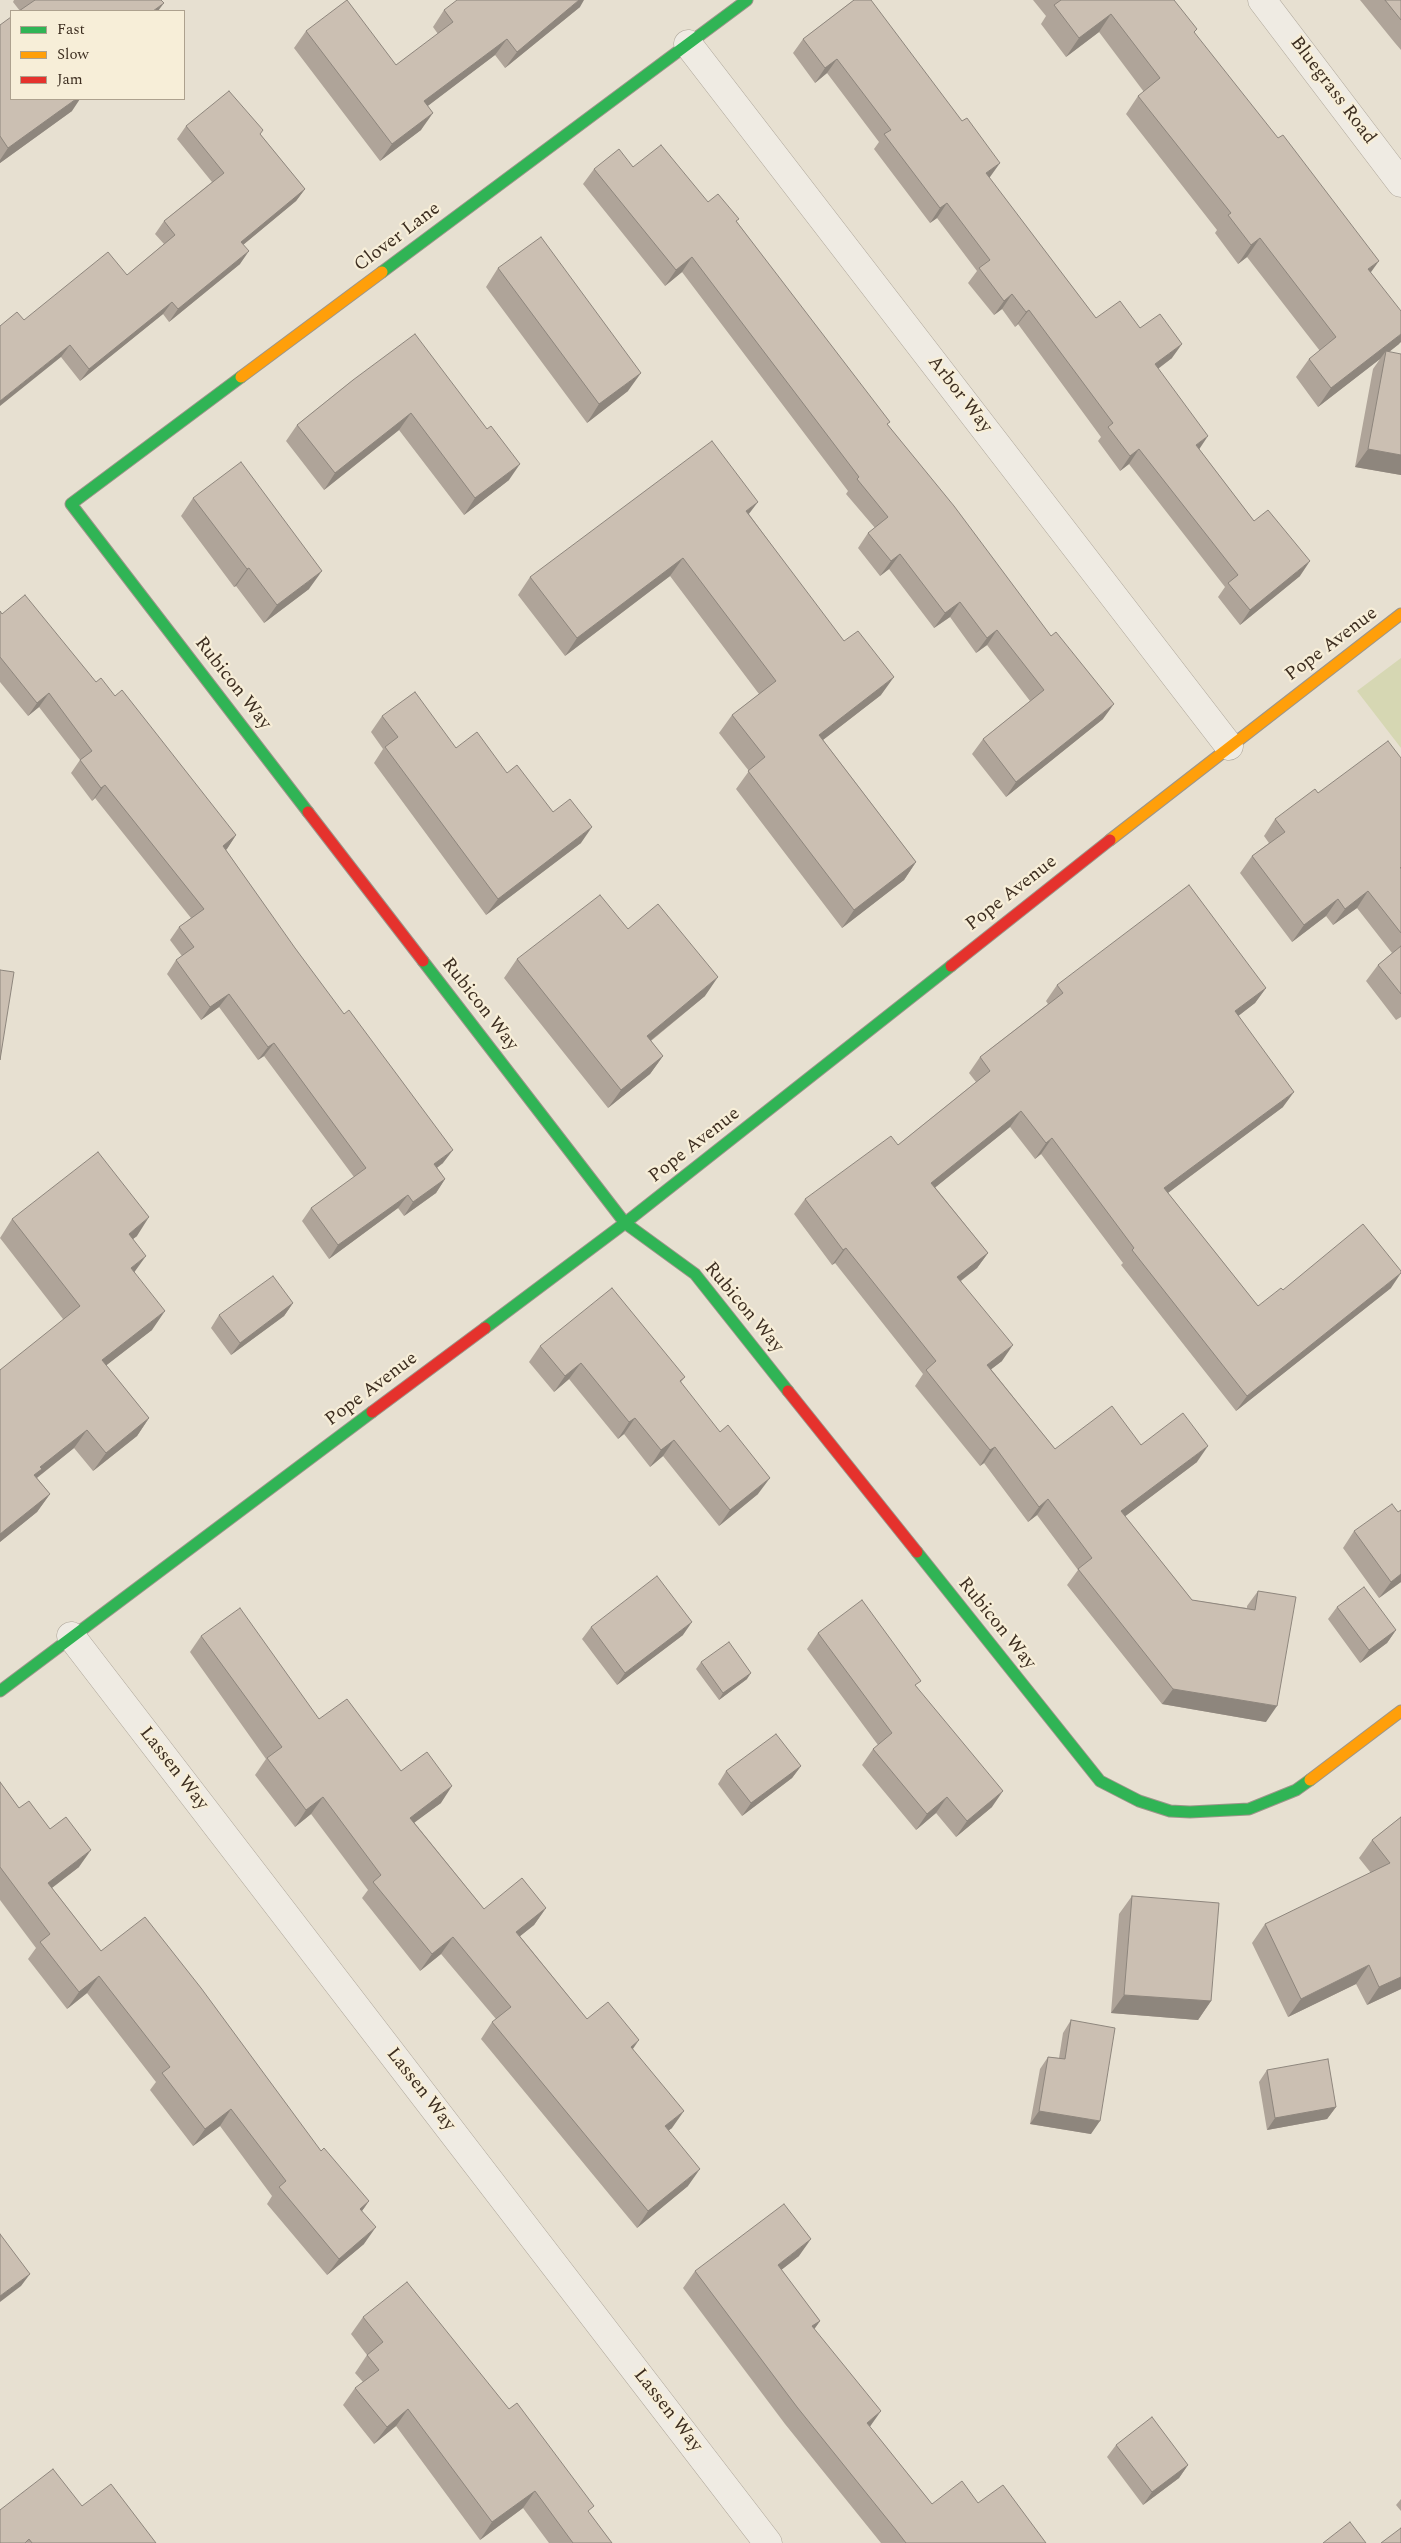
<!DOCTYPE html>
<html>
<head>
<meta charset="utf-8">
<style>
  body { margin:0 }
  #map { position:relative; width:1401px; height:2543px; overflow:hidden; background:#e7e0d1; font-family:Spectral,serif }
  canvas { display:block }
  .legend { position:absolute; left:10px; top:10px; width:175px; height:90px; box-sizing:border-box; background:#f7eed8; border:1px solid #ada18e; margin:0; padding:6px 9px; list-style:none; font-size:15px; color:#3d2e20 }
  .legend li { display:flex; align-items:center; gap:10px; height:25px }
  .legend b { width:25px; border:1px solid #ada18e }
</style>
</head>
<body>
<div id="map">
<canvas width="1401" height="2543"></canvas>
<ul class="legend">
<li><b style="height:6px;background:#30b455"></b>Fast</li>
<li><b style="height:6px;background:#ff9f0a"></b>Slow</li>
<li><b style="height:6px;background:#e5322d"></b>Jam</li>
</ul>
</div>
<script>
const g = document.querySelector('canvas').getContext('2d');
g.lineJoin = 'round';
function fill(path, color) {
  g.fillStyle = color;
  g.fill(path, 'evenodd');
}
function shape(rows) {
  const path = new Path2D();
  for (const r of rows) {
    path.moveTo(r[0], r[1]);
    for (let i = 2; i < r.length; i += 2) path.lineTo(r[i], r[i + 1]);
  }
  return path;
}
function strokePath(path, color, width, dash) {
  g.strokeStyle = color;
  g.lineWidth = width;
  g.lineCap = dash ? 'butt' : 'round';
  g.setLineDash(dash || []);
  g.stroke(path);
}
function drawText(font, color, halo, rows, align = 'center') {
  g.font = font + ' Spectral,serif';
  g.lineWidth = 4.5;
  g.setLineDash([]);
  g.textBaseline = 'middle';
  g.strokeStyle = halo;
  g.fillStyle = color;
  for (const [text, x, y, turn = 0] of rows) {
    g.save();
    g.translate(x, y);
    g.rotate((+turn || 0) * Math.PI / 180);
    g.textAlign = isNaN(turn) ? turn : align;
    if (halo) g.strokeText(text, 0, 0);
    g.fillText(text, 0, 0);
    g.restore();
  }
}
const green = shape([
  [1401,658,1401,748,1357,691]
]);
const street = shape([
  [1262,0,1401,183],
  [688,44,1229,746],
  [71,1636,768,2543]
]);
const fast = shape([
  [382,272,747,0],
  [241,377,71,504,308,812],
  [423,961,625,1223,695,1274,788,1391],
  [485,1328,625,1223,951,966],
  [917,1552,1100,1781,1139,1801,1170,1811,1190,1812,1249,1809,1296,1790,1310,1780],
  [0,1691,372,1412]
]);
const slow = shape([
  [241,377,382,272],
  [1110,840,1401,614],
  [1310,1780,1401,1711]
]);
const jam = shape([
  [308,812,423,961],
  [951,966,1110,840],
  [788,1391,917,1552],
  [372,1412,485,1328]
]);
const wall = shape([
  [14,0,161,0,20,11,13,2],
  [854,0,990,177,989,178,1096,318,1140,328,1172,358,1158,369,1199,449,1254,521,1300,576,1240,625,1218,597,1225,587,1129,464,1120,471,1098,441,1101,437,1018,324,1015,327,1002,309,994,315,968,283,977,271,937,218,930,223,874,149,879,142,827,73,815,83,793,53,803,39],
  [1033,0,1174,0,1194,33,1371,273,1399,344,1389,352,1401,475,1355,467,1373,369,1380,359,1318,407,1296,377,1309,359,1320,351,1247,257,1238,264,1215,233,1217,230,1126,114,1138,96,1144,92,1099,32,1066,57,1041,24,1046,16],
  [1360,0,1401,0,1401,50,1395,43],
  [580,7,505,68,495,55,427,106,421,130,380,161,294,48,306,31,396,65,438,34,433,27,444,10],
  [0,25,72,111,0,163],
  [186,126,260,134,305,189,296,201,243,245,240,264,169,322,163,314,80,381,61,357,24,320,127,275,164,244,155,234,164,221,212,182,177,139],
  [633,167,708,202,737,222,888,425,1103,719,1006,797,972,754,983,739,1030,701,987,645,976,653,950,617,934,628,889,569,880,576,858,548,868,533,875,528,846,494,848,491,682,272,665,286,583,184,594,169],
  [498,268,628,391,587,423,486,287],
  [353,380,487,429,509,480,464,515,399,430,324,490,286,441,297,425],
  [193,498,309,589,264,623,236,586,234,587,181,516],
  [749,514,881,695,823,740,916,862,904,880,842,928,736,789,749,771,719,733,732,715,759,694,670,576,565,656,518,595,530,577],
  [0,611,2,614,115,696,236,835,226,850,443,1163,437,1168,445,1179,436,1193,404,1216,398,1208,329,1259,302,1221,311,1208,354,1177,264,1056,258,1060,219,1007,201,1020,167,974,176,960,182,956,170,940,179,927,191,918,95,798,92,801,71,773,80,760,39,707,28,716,0,682],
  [382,716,456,748,507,773,553,812,581,843,486,915,374,763,383,749,371,732],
  [1401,758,1401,1017,1396,1020,1366,981,1378,965,1392,953,1357,908,1333,925,1326,916,1292,942,1240,873,1252,856,1269,843,1264,836,1275,819,1318,793],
  [628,929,705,996,651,1041,663,1056,650,1074,608,1108,504,978,517,959],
  [1057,985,1266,988,1255,1003,1238,1016,1283,1107,1168,1193,1258,1306,1283,1290,1391,1288,1236,1411,1121,1265,1123,1263,1041,1154,1035,1159,1010,1127,935,1187,988,1253,977,1268,961,1281,1002,1361,991,1369,1055,1449,1141,1445,1197,1462,1125,1516,1192,1600,1247,1608,1247,1606,1258,1591,1266,1722,1162,1704,1067,1585,1078,1570,1037,1515,1028,1522,984,1463,980,1466,915,1386,923,1374,835,1263,832,1265,794,1214,805,1199,898,1145,976,1082,969,1073,980,1057,1048,1004,1046,1001],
  [12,1219,137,1236,133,1239,134,1273,152,1330,106,1365,149,1418,137,1436,93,1471,74,1448,37,1478,50,1494,37,1512,0,1542,63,1319,0,1238],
  [293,1303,284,1316,231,1355,211,1328,219,1315],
  [540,1346,685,1377,681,1382,758,1494,719,1526,663,1456,650,1467,624,1434,618,1439,569,1379,554,1392,529,1362],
  [1401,1510,1401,1582,1379,1598,1343,1548,1354,1531,1398,1512],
  [1337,1607,1396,1630,1387,1643,1360,1663,1328,1619],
  [591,1627,683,1635,617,1685,582,1639],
  [818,1633,917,1687,992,1807,956,1837,936,1813,916,1830,862,1765,873,1749,878,1745,807,1649],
  [201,1636,319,1719,401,1771,441,1803,414,1822,484,1909,546,1908,534,1925,520,1936,587,2019,633,2049,672,2128,668,2130,688,2186,637,2228,481,2039,492,2022,496,2019,441,1954,420,1971,362,1898,368,1890,311,1814,295,1827,255,1775,266,1759,190,1652],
  [701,1662,747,1679,719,1700,696,1669],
  [801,1766,792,1778,742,1816,718,1784,726,1771],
  [0,1782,19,1808,79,1867,52,1888,101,1951,321,2151,369,2201,362,2211,364,2244,327,2275,267,2204,272,2196,220,2126,193,2146,150,2090,156,2082,87,1993,67,2009,28,1959,36,1948,0,1900],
  [1401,1817,1401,1989,1367,2005,1356,1984,1288,2017,1252,1943,1265,1924,1371,1873,1359,1858,1372,1840],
  [1132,1896,1211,2001,1198,2020,1111,2013,1119,1914],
  [1071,2020,1091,2134,1030,2124,1040,2069,1048,2057,1059,2058,1063,2033],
  [1267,2070,1336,2107,1327,2119,1267,2130,1259,2082],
  [799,2256,781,2270,820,2321,814,2329,870,2427,932,2504,978,2503,1046,2543,881,2543,785,2424,683,2288,695,2271],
  [363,2317,589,2513,612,2543,549,2543,523,2508,480,2540,396,2426,374,2444,343,2405,355,2388,363,2382,355,2373,367,2355,351,2334],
  [1116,2445,1188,2465,1179,2478,1143,2505,1107,2457],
  [1401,2499,1401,2511,1396,2505],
  [82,2506,156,2543,0,2543]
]);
const shadedWall = shape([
  [579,0,584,0,580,7,505,68,517,52],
  [164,3,158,11,153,11],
  [1111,14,1099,32,1066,57,1079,38],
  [507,39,495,55,412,118,424,101],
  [837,59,827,73,815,83,825,68],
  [76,99,80,99,72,111,0,163,0,160,8,148],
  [433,113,421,130,380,161,392,144],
  [1000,163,990,177,976,188,986,173],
  [305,189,296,201,232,254,241,242],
  [947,203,937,218,930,223,940,208],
  [1260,238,1247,257,1238,264,1251,245],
  [249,251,240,264,169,322,178,309],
  [692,257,682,272,665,286,676,270],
  [1379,261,1366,279,1368,269],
  [1012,294,1002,309,994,315,1004,301],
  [172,302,163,314,80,381,89,369],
  [1029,310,1018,324,1015,327,1026,312],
  [1401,334,1401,342,1399,344,1385,355,1386,351,1380,359,1318,407,1331,388],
  [1182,344,1172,358,1144,379,1155,364],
  [70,345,61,357,0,406,0,401],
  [641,373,628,391,587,423,599,404],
  [411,413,399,430,324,490,335,473],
  [1208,436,1198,451,1196,445],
  [1139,449,1129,464,1120,471,1130,456],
  [1368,449,1401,455,1401,475,1355,467],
  [520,464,509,480,464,515,475,498],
  [758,502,745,519,746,511],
  [900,554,889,569,880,576,891,561],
  [683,558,670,576,565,656,577,638],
  [1310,561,1300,576,1240,625,1250,610],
  [249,568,236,586,234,587,247,569],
  [322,571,309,589,264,623,277,605],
  [960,602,950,617,934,628,945,613],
  [997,630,987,645,976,653,987,638],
  [894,677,881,695,806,753,819,735],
  [49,693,39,707,28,716,37,703],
  [1114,704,1103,719,1006,797,1016,782],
  [105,785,95,798,92,801,101,788],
  [592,827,581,843,486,915,498,899],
  [236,835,227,849,214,859,223,846],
  [916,862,904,880,842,928,854,910],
  [1368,891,1357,908,1333,925,1345,909],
  [1338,899,1326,916,1292,942,1304,925],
  [718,977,705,996,634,1054,647,1036],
  [1266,988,1255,1003,1224,1027,1235,1011],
  [229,994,219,1007,201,1020,210,1007],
  [274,1043,264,1056,258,1060,268,1047],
  [663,1056,650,1074,608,1108,621,1090],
  [1294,1092,1283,1107,1153,1204,1164,1188],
  [1021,1111,1010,1127,921,1199,931,1183],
  [1052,1138,1041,1154,1035,1159,1046,1143],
  [453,1150,443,1163,424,1177,434,1164],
  [445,1179,436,1193,404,1216,413,1202],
  [408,1195,398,1208,329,1259,338,1245],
  [149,1217,137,1236,116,1252,129,1234],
  [846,1248,835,1263,832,1265,843,1250],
  [988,1253,977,1268,946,1292,957,1277],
  [146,1256,133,1274,131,1268],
  [1401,1273,1391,1288,1236,1411,1247,1396],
  [293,1303,284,1316,231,1355,240,1343],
  [165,1311,152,1330,90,1378,102,1360],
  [1013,1345,1002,1361,976,1381,987,1365],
  [581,1363,569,1379,554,1392,565,1376],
  [149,1418,137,1436,93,1471,106,1453],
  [635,1418,624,1434,618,1439,629,1422],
  [87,1430,74,1448,34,1480,21,1493,40,1467],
  [674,1440,663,1456,650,1467,661,1450],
  [1208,1446,1197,1462,1111,1527,1121,1511],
  [995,1447,984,1463,980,1466,990,1450],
  [770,1478,758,1494,719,1526,730,1510],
  [50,1494,37,1512,0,1542,0,1534],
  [1048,1499,1037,1515,1028,1522,1039,1507],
  [1401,1574,1401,1582,1379,1598,1391,1582],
  [692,1622,683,1635,617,1685,625,1673],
  [1396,1630,1387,1643,1360,1663,1369,1650],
  [751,1673,747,1679,719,1700,723,1693],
  [1173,1689,1277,1706,1266,1722,1162,1704],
  [801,1766,792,1778,742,1816,751,1803],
  [452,1786,441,1803,399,1834,410,1818],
  [1003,1791,992,1807,956,1837,967,1821],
  [323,1797,311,1814,295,1827,306,1810],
  [947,1797,936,1813,916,1830,927,1814],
  [91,1850,79,1867,36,1900,48,1883],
  [546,1908,534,1925,504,1949,516,1932],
  [453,1937,441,1954,420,1971,432,1954],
  [1369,1965,1356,1984,1288,2017,1301,1999],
  [99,1976,87,1993,67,2009,79,1992],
  [1401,1977,1401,1989,1367,2005,1379,1987],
  [1124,1995,1211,2001,1198,2020,1111,2013],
  [639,2040,628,2056,631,2047],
  [1336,2107,1327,2119,1267,2130,1275,2118],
  [231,2109,220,2126,193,2146,205,2129],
  [684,2111,672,2128,653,2143,665,2126],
  [1039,2111,1100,2121,1091,2134,1030,2124],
  [700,2169,688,2186,637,2228,648,2211],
  [369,2201,357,2218,360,2209],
  [376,2227,364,2244,327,2275,339,2259],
  [811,2239,799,2256,766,2282,778,2265],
  [30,2274,21,2286,0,2302,0,2296],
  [820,2321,808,2338,812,2326],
  [408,2409,396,2426,374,2444,387,2427],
  [881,2411,869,2428,867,2423],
  [1188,2465,1179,2478,1143,2505,1152,2492],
  [535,2491,523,2508,480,2540,492,2522]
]);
const building = shape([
  [35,0,161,0,164,3,153,11,19,11,35,0],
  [347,0,396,65,453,22,444,10,457,0,579,0,517,52,507,39,424,101,433,113,392,144,306,31,347,0],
  [854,0,871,0,962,121,967,118,1000,163,986,173,1096,318,1120,301,1140,328,1160,314,1182,344,1155,364,1208,436,1196,445,1254,521,1268,510,1310,561,1250,610,1228,583,1238,575,1139,449,1130,456,1108,427,1113,423,1029,310,1026,312,1012,294,1004,301,979,268,990,260,947,203,940,208,884,134,891,130,837,59,825,68,803,39,854,0],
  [1061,0,1174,0,1197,29,1194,32,1278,138,1283,135,1379,261,1368,269,1401,311,1401,334,1331,388,1309,359,1336,337,1260,238,1251,245,1228,215,1231,213,1138,96,1160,78,1111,14,1079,38,1054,5,1061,0],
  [1385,0,1401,0,1401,20,1385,0],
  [11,17,11,99,76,99,8,148,0,136,0,25,11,17],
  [229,91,263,130,260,134,305,189,241,242,249,251,178,309,172,302,89,369,70,345,0,401,0,326,17,312,24,320,108,252,127,275,175,235,164,221,224,173,186,126,229,91],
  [661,145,708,202,718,194,739,219,736,221,890,422,887,424,954,506,1051,636,1056,632,1114,704,1016,782,983,739,1044,690,997,630,987,638,960,602,945,613,900,554,891,561,868,533,888,517,857,479,859,477,692,257,676,270,594,169,619,149,633,167,661,145],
  [541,237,641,373,599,404,498,268,541,237],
  [415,334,487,429,491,426,520,464,475,498,411,413,335,473,297,425,353,380,415,334],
  [1386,351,1401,354,1401,455,1368,449,1386,351],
  [712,441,758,502,746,511,844,641,858,631,894,677,819,735,916,862,854,910,748,771,765,757,732,715,776,681,683,558,577,638,530,577,712,441],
  [241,462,322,571,277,605,249,568,247,569,193,498,241,462],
  [25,595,96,682,101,678,115,696,122,690,236,835,223,846,295,948,344,1014,349,1010,453,1150,434,1164,445,1179,413,1202,408,1195,338,1245,311,1208,366,1168,274,1043,268,1047,229,994,210,1007,176,960,194,947,179,927,204,909,105,785,101,788,80,760,92,751,49,693,37,703,0,657,0,611,2,614,25,595],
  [415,692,456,748,477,732,507,773,517,765,553,812,570,799,592,827,498,899,385,747,398,737,382,716,415,692],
  [1388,741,1401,758,1401,867,1400,868,1401,868,1401,933,1368,891,1345,909,1338,899,1304,925,1252,856,1285,832,1275,819,1315,789,1318,793,1388,741],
  [1189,885,1266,988,1235,1011,1294,1092,1164,1188,1258,1306,1281,1288,1283,1290,1363,1224,1401,1271,1401,1273,1247,1396,1132,1250,1134,1248,1052,1138,1046,1143,1021,1111,931,1183,988,1253,957,1277,1013,1345,987,1365,1055,1449,1112,1406,1141,1445,1183,1413,1208,1446,1121,1511,1192,1600,1255,1610,1258,1591,1296,1597,1277,1706,1173,1689,1078,1569,1092,1558,1048,1499,1039,1507,995,1447,990,1450,926,1370,936,1361,846,1248,843,1250,805,1199,891,1136,898,1145,990,1071,980,1057,1063,993,1057,985,1189,885],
  [600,895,628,929,658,904,718,977,647,1036,663,1056,621,1090,517,959,600,895],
  [1401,946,1401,994,1378,965,1401,946],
  [0,970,14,972,0,1060,0,970],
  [98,1152,149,1217,129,1234,146,1256,131,1268,165,1311,102,1360,149,1418,106,1453,87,1430,40,1467,42,1469,34,1475,50,1494,0,1534,0,1370,80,1306,12,1219,98,1152],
  [273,1276,293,1303,240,1343,219,1315,273,1276],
  [612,1288,685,1377,680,1381,720,1432,728,1425,770,1478,730,1510,674,1440,661,1450,635,1418,629,1422,581,1363,565,1376,540,1346,612,1288],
  [1392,1504,1398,1512,1401,1510,1401,1574,1391,1582,1354,1531,1392,1504],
  [657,1576,692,1622,625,1673,591,1627,657,1576],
  [1364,1587,1396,1630,1369,1650,1337,1607,1364,1587],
  [862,1600,921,1681,915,1685,1003,1791,967,1821,947,1797,927,1814,873,1749,892,1733,818,1633,862,1600],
  [240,1608,319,1719,347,1699,401,1771,427,1752,452,1786,410,1818,484,1909,522,1878,546,1908,516,1932,587,2019,608,2002,639,2040,631,2047,684,2111,665,2126,700,2169,648,2211,492,2022,511,2007,453,1937,432,1954,373,1882,381,1875,323,1797,306,1810,267,1758,282,1747,201,1636,240,1608],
  [729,1642,751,1673,723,1693,701,1662,729,1642],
  [776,1734,801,1766,751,1803,726,1771,776,1734],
  [0,1782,19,1808,29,1801,50,1829,66,1817,91,1850,48,1883,101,1951,145,1917,201,1988,321,2151,324,2148,369,2201,360,2209,376,2227,339,2259,279,2187,286,2181,231,2109,205,2129,162,2073,170,2067,99,1976,79,1992,40,1942,50,1934,0,1867,0,1782],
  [1401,1817,1401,1977,1379,1987,1369,1965,1301,1999,1265,1924,1390,1863,1372,1840,1401,1817],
  [1132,1896,1219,1903,1211,2001,1124,1995,1132,1896],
  [1071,2020,1115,2028,1100,2121,1039,2111,1048,2057,1065,2059,1071,2020],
  [1328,2059,1336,2107,1275,2118,1267,2070,1328,2059],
  [784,2204,811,2239,778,2265,820,2321,812,2326,881,2411,867,2423,932,2504,962,2481,978,2503,1003,2485,1046,2543,906,2543,896,2530,797,2407,695,2271,784,2204],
  [0,2234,30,2274,0,2296,0,2234],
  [407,2282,509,2409,517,2403,594,2506,588,2511,612,2543,573,2543,535,2491,492,2522,408,2409,387,2427,355,2388,379,2370,367,2355,383,2342,363,2317,407,2282],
  [1152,2417,1188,2465,1152,2492,1116,2445,1152,2417],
  [53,2469,82,2506,111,2484,156,2543,32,2543,29,2539,25,2543,0,2543,0,2510,53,2469],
  [1350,2522,1366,2543,1323,2543,1350,2522],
  [1401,2528,1401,2543,1381,2543,1401,2528]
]);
const streetNames = [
  ["Bluegrass Road",1332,91,53],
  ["Clover Lane",398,238,-37],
  ["Arbor Way",959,395,52],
  ["Pope Avenue",1332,645,-37],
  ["Rubicon Way",232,684,52],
  ["Pope Avenue",1012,894,-38],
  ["Rubicon Way",479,1005,52],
  ["Pope Avenue",695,1146,-38],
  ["Rubicon Way",743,1308,50],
  ["Pope Avenue",372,1390,-37],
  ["Rubicon Way",996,1624,51],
  ["Lassen Way",173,1769,52],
  ["Lassen Way",420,2090,52],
  ["Lassen Way",667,2411,52]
];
fill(green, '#d6d7b3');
strokePath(street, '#ada599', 29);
strokePath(fast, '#9c958a', 13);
strokePath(slow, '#9c958a', 13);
strokePath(jam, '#9c958a', 13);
strokePath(street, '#efebe3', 28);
strokePath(fast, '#30b455', 11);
strokePath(slow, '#ff9f0a', 11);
strokePath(jam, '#e5322d', 11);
fill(wall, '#afa499');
fill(shadedWall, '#8e867d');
fill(building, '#cbbfb2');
strokePath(building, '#8e867d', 1);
drawText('19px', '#3d2e20', '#f7eed8', streetNames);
</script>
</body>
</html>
